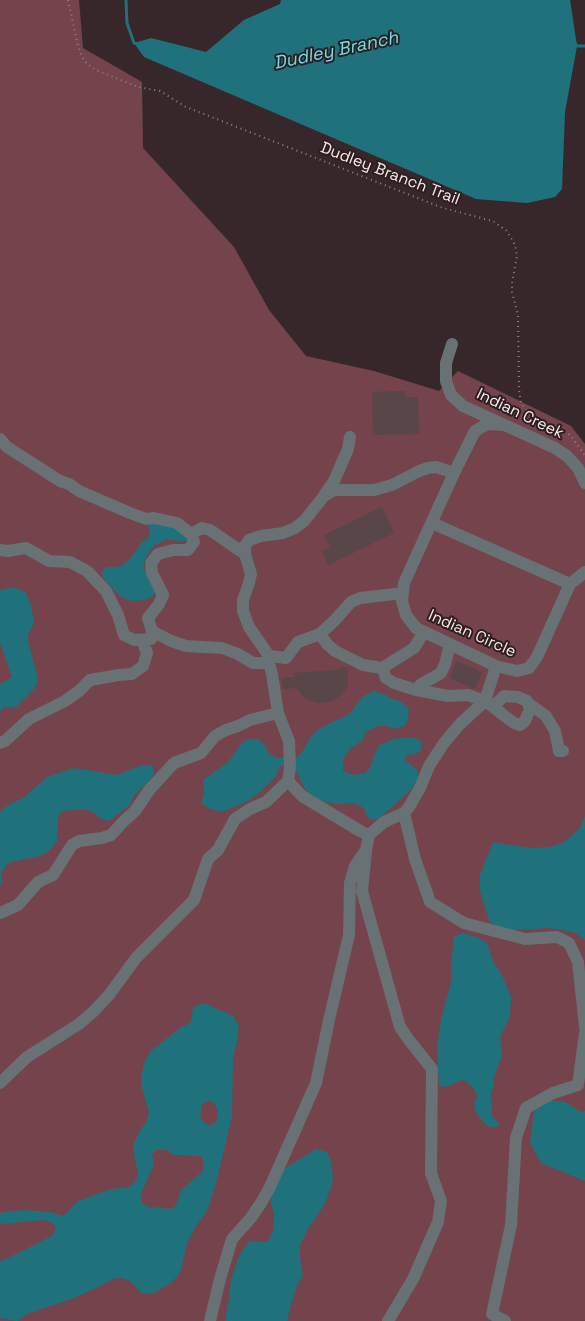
<!DOCTYPE html>
<html>
<head>
<meta charset="utf-8">
<style>
  body { margin:0 }
  canvas { display:block; background:#38272a }
</style>
</head>
<body>
<canvas width="585" height="1321"></canvas>
<script>
const g = document.querySelector('canvas').getContext('2d');
g.lineJoin = 'round';
function fill(path, color) {
  g.fillStyle = color;
  g.fill(path, 'evenodd');
}
function shape(rows) {
  const path = new Path2D();
  for (const r of rows) {
    path.moveTo(r[0], r[1]);
    for (let i = 2; i < r.length; i += 2) path.lineTo(r[i], r[i + 1]);
  }
  return path;
}
function strokePath(path, color, width, dash) {
  g.strokeStyle = color;
  g.lineWidth = width;
  g.lineCap = dash ? 'butt' : 'round';
  g.setLineDash(dash || []);
  g.stroke(path);
}
function drawText(font, color, halo, rows, align = 'center') {
  g.font = font + ' "Space Grotesk",sans-serif';
  g.lineWidth = 4;
  g.setLineDash([]);
  g.textBaseline = 'middle';
  g.strokeStyle = halo;
  g.fillStyle = color;
  for (const [text, x, y, turn = 0] of rows) {
    g.save();
    g.translate(x, y);
    g.rotate((+turn || 0) * Math.PI / 180);
    g.textAlign = isNaN(turn) ? turn : align;
    if (halo) g.strokeText(text, 0, 0);
    g.fillText(text, 0, 0);
    g.restore();
  }
}
const green = shape([
  [0,0,79,0,83,48,142,82,143,148,234,247,269,310,306,356,374,371,439,391,458,371,571,426,585,444,585,1321,0,1321]
]);
const water = shape([
  [281,0,570,0,577,46,565,112,562,189,555,197,527,203,476,199,144,57,134,43,151,38,206,52,244,20,280,4],
  [168,518,187,537,186,541,180,541,167,539,155,545,147,555,143,566,156,589,154,595,146,600,133,601,122,598,108,584,102,575,103,569,108,567,116,567,122,565,131,558,141,543,150,536,148,522],
  [12,587,26,592,31,606,34,622,27,637,38,679,35,688,16,707,3,708,0,712,0,684,12,677,0,643,0,590],
  [373,691,387,695,389,698,400,701,406,706,409,709,408,719,405,726,394,729,387,726,377,726,365,733,363,740,351,748,343,758,343,771,353,775,365,773,371,766,374,755,379,745,394,739,413,737,421,742,421,750,416,754,407,755,405,760,417,770,418,779,413,788,383,815,376,820,368,818,364,809,359,805,354,803,337,804,324,802,311,796,303,786,294,766,280,766,276,776,259,793,244,803,222,812,210,809,201,803,204,793,203,780,229,761,243,741,251,739,259,739,264,744,269,754,277,758,296,757,301,754,311,736,322,727,350,714,362,697],
  [143,765,153,766,154,773,150,781,134,795,130,805,109,821,101,819,95,813,88,810,73,810,62,811,58,818,57,841,50,850,40,856,11,862,4,867,1,874,2,883,0,886,0,812,8,805,23,798,47,777,75,768,116,775],
  [585,816,585,940,574,932,549,928,514,930,498,929,489,920,480,891,480,875,493,842,530,848,550,847,564,842,579,829],
  [462,933,477,937,487,943,493,961,503,977,511,997,510,1016,500,1037,502,1056,497,1069,493,1080,494,1086,491,1092,492,1116,500,1124,493,1128,486,1125,476,1113,474,1104,477,1096,473,1088,466,1081,461,1080,446,1087,439,1086,437,1047,441,1019,451,982,451,965,454,937],
  [204,1003,233,1016,239,1026,237,1042,233,1057,232,1116,216,1183,207,1211,196,1226,187,1243,181,1270,178,1276,169,1284,152,1294,141,1293,131,1282,126,1279,120,1278,113,1279,96,1288,74,1298,27,1314,17,1321,0,1318,0,1261,10,1257,52,1236,56,1228,53,1223,44,1220,0,1224,0,1213,11,1211,26,1210,51,1212,63,1216,78,1201,111,1189,129,1187,135,1182,138,1175,133,1146,138,1134,147,1120,149,1113,142,1088,141,1079,144,1063,151,1051,181,1027,190,1023,192,1016,193,1007],
  [209,1101,214,1102,218,1112,216,1122,210,1126,204,1122,200,1118,202,1104],
  [156,1150,166,1150,174,1155,202,1156,204,1170,181,1190,175,1207,169,1209,158,1207,150,1208,142,1203,141,1195,143,1189,154,1164,152,1155],
  [548,1100,565,1102,581,1112,585,1111,585,1181,541,1163,530,1143,534,1111],
  [316,1149,327,1152,331,1161,333,1180,326,1202,306,1232,300,1246,300,1257,303,1276,298,1283,291,1304,287,1321,225,1321,229,1298,231,1279,239,1256,249,1241,265,1242,269,1240,273,1230,274,1214,271,1204,270,1194,282,1170]
]);
const stream = shape([
  [126,0,127,23,134,43,137,44],
  [575,43,577,46,585,46]
]);
const building = shape([
  [405,391,406,397,418,397,419,434,373,435,372,392],
  [382,507,394,533,328,565,322,551,330,547,324,535],
  [456,661,482,672,475,689,449,678],
  [347,667,348,684,344,692,338,698,329,702,320,703,312,701,304,697,296,688,283,689,281,678,294,677,294,673,337,670,337,668]
]);
const path = shape([
  [68,0,78,46,82,57,87,64,96,70,138,87,160,91,186,107,443,208,493,221,507,231,515,245,517,256,512,283,512,292,518,315,519,390,521,403,528,412,536,419,562,430,570,435,577,444,585,456]
]);
const minor = shape([
  [452,344,446,363,446,381,451,395,463,406,555,448,567,456,578,468,585,483],
  [505,425,487,424,475,431,454,473,404,583,402,601,406,615,416,628,496,666,517,671,529,668,537,657,570,584,585,572],
  [0,439,7,447,60,481,69,484,79,491,130,513,146,519,154,518,177,523,191,534,194,542,188,550,173,550,158,554,151,563,152,573,163,595,159,604,148,618,152,631,151,639,134,640,124,635,118,615,106,591,87,571,70,562,49,561,26,548,8,551,0,550],
  [325,494,334,481,348,449,350,437],
  [432,523,570,584],
  [191,534,202,528,210,530,245,554],
  [403,593,360,598,351,602,335,620,320,634,298,642,286,658,269,656,249,627,243,611,243,600,249,583,251,574,245,554,245,546,249,540,261,536,283,533,295,528,304,521,324,496,334,490,374,490,392,485,419,471,428,468,436,467,454,473],
  [152,631,171,641,186,646,222,648,238,654,253,663,269,663,269,656],
  [320,634,327,644,335,651,363,665,382,668,414,648,424,632],
  [382,668,386,678,394,683,416,690,420,685,441,673,445,664,450,644],
  [416,690,448,696,468,695,485,701,496,666],
  [528,703,546,716,555,731,559,751,563,751],
  [278,713,289,741,290,768,288,781],
  [0,743,5,741,29,719,65,701,79,691,90,680,119,675,132,674,143,666,147,653,142,640],
  [404,813,409,807,420,788,429,766,444,743,460,724,485,701,491,705,502,714,514,723,520,725,525,721,530,709,527,701,518,697,504,696,497,703,491,705],
  [369,835,384,822,404,813,415,859,430,902,464,923,525,939,557,937,569,943,578,962,585,1027],
  [366,852,362,891,400,1027,409,1040,432,1069,431,1173,441,1201,438,1222,413,1279,388,1321],
  [0,913,18,905,38,882,53,875,72,845,79,841,102,838,111,835,125,820,135,811,150,789,174,763,201,753,215,736,226,730,238,726,250,720,278,713,272,674,269,663],
  [0,1083,27,1057,79,1024,93,1012,109,995,136,958,194,900,208,859,218,850,235,819,250,809,266,802,288,781,302,796,360,831,369,835,366,850,355,866,350,883,349,935,329,1020,316,1083,270,1187,261,1203,250,1219,232,1239,220,1279,210,1321],
  [505,1321,492,1314,511,1225,516,1138,526,1108,553,1093,578,1085,585,1033]
]);
const streetNames = [
  ["Dudley Branch Trail",390,174,21],
  ["Indian Creek",520,414,26],
  ["Indian Circle",472,634,24]
];
const waterNames = [
  ["Dudley Branch",336,51,-12]
];
fill(green, '#74434c');
fill(water, '#1f727b');
strokePath(stream, '#1f727b', 3);
fill(building, '#584648');
strokePath(path, '#918385', 2, [1, 4]);
strokePath(minor, '#687173', 12);
drawText('16px', '#f6eaeb', '#2e1e20', streetNames);
drawText('italic 18px', '#6be1ef', '#2e1e20', waterNames);
</script>
</body>
</html>
